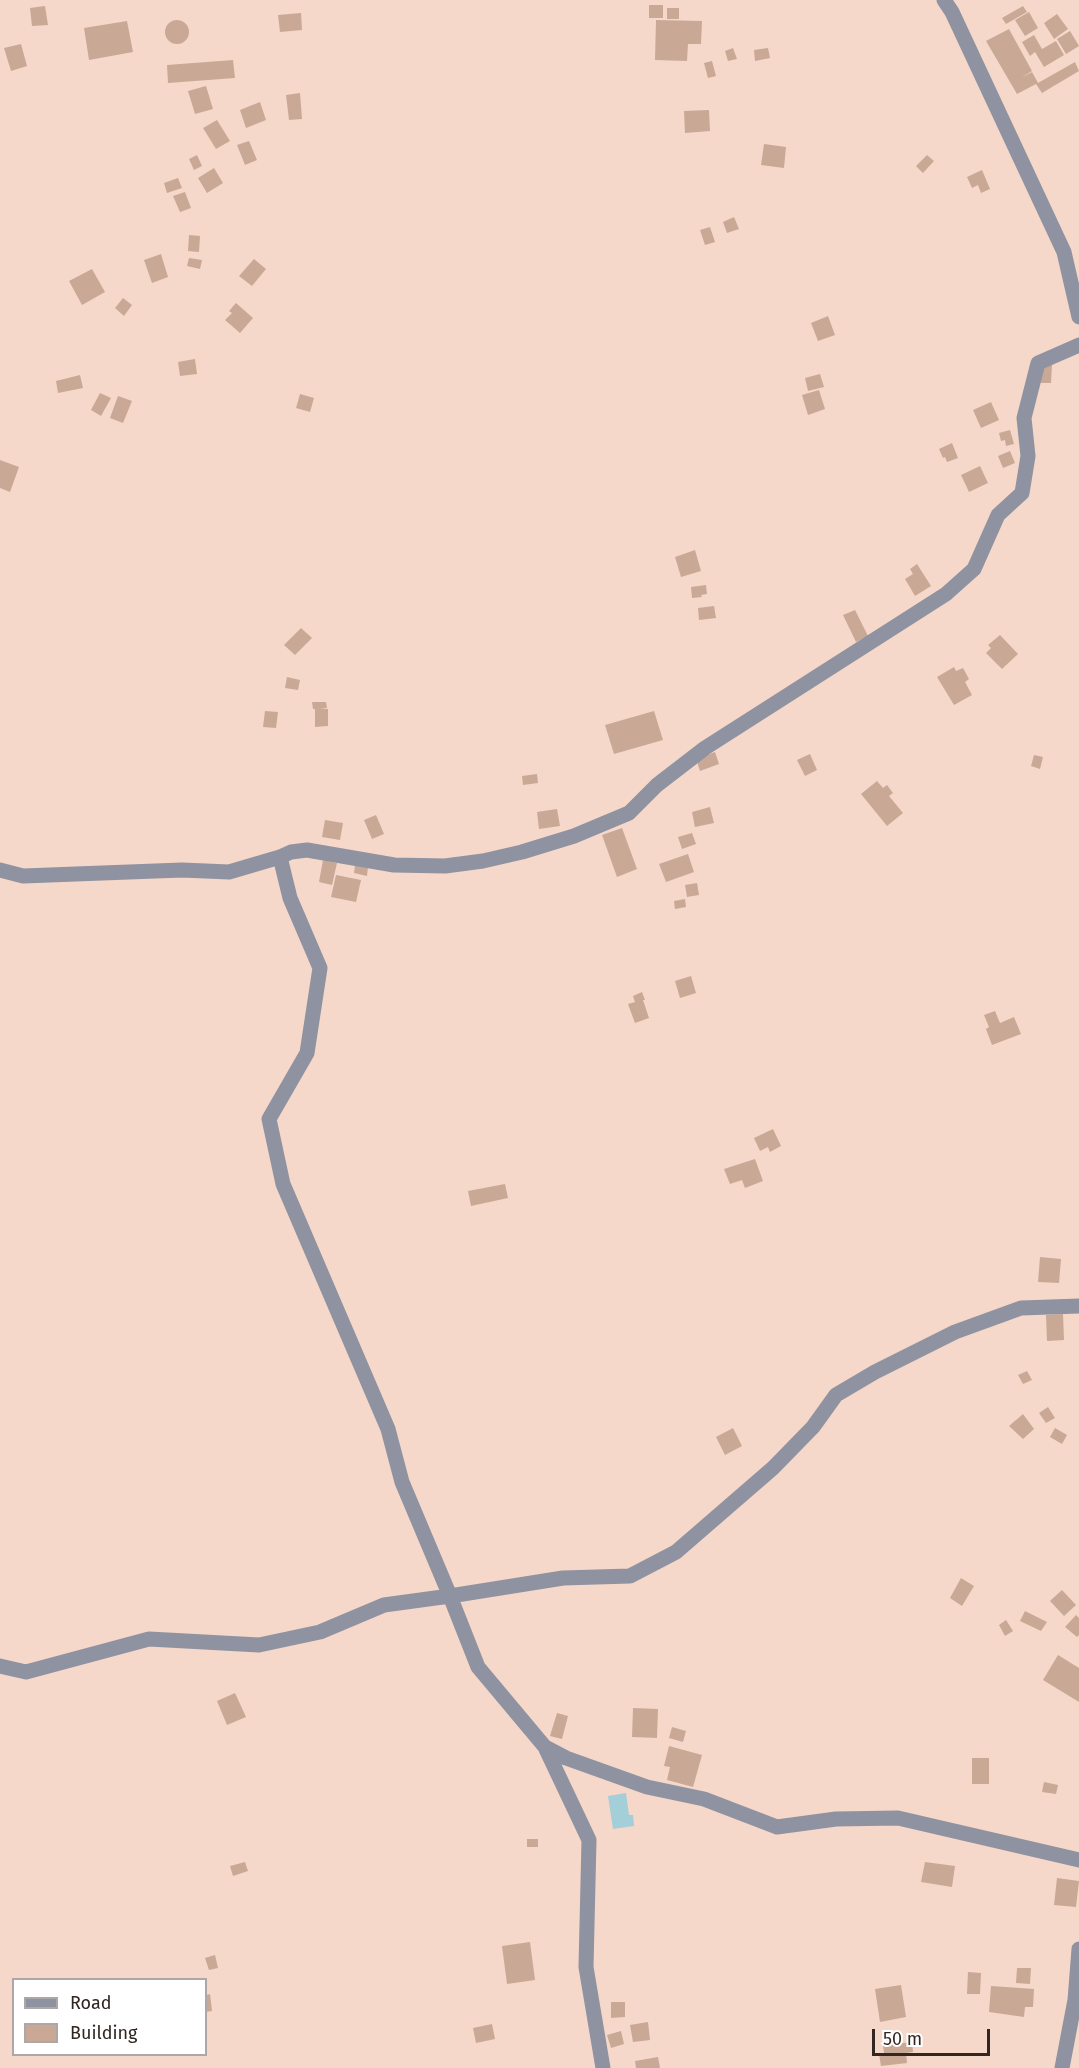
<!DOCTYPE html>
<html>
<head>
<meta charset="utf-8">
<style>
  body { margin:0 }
  #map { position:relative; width:1079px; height:2068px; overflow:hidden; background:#f5d8c9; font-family:"Fira Sans",sans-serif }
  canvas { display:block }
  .legend { position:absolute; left:12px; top:1978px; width:195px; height:78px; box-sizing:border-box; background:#fff; border:2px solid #ada8a6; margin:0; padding:8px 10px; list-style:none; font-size:18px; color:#312621 }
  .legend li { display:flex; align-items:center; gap:12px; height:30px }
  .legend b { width:30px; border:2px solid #ada8a6 }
  .scale { position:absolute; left:872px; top:2029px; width:118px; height:27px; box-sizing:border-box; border:3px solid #312621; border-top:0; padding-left:8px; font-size:18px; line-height:21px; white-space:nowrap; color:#312621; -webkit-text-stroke:4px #fff; paint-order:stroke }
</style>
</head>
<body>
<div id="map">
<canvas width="1079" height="2068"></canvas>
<ul class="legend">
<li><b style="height:8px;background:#8f92a0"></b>Road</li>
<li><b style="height:16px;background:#c9a896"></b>Building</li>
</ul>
<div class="scale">50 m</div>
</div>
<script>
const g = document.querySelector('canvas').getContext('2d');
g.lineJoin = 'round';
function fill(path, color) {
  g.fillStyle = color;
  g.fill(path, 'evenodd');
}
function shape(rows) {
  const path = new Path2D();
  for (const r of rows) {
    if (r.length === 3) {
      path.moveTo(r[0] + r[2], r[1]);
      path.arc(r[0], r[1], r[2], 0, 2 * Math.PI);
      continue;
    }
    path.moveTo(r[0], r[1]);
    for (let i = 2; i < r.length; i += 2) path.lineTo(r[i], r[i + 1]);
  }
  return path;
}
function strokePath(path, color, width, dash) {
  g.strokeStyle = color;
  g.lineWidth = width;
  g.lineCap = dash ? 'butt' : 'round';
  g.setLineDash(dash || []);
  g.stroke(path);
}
const water = shape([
  [626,1793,629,1815,633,1815,634,1826,613,1829,608,1796]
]);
const building = shape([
  [649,5,663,5,663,18,649,18],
  [45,6,48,25,32,26,30,8],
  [1023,6,1027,12,1006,24,1002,18],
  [667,8,679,8,679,19,667,19],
  [1029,12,1038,28,1025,36,1015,20],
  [301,13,302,30,280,32,278,15],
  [1057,14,1068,29,1054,39,1044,23],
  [656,20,702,21,701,44,688,44,687,61,655,60],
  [177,32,12],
  [127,21,133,52,89,60,84,28],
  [1009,29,1032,71,1021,78,1032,72,1038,83,1075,62,1079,71,1042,93,1036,84,1017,94,986,41],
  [1070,31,1079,46,1066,54,1057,39],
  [1034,35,1042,49,1056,41,1064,55,1044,67,1035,52,1030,56,1022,42],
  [21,44,27,66,11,71,4,48],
  [733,48,737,59,728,61,725,51],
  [768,48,770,58,755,61,754,50],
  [233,60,235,78,168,83,167,65],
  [712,61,716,76,708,78,704,63],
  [206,86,213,109,195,114,188,91],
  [300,93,302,119,289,120,286,95],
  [260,102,266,120,246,128,240,110],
  [709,110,710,131,685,133,684,111],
  [217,120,230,141,216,149,203,128],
  [249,141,257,160,245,165,237,145],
  [764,144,786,147,784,168,761,165],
  [197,155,202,166,194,170,189,159],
  [927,155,934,161,923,173,916,166],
  [214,168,223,183,207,193,198,178],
  [982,170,990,189,981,193,978,185,972,188,967,177],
  [178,178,182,188,167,193,164,183],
  [185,192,191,208,180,212,173,196],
  [734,217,739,229,727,233,723,222],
  [710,227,715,242,705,245,700,230],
  [189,235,200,236,199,252,188,251],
  [161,254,168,277,152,283,144,260],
  [189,258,202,260,200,269,187,266],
  [254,259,266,269,252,286,239,276],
  [92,269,105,292,82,305,69,281],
  [123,298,132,305,124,316,115,308],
  [236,303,253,318,240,333,225,320,232,313,229,311],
  [828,316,835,335,818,341,811,323],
  [195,359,197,374,180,376,178,362],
  [1041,365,1052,365,1051,383,1041,383],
  [820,374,824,387,808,391,805,378],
  [80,375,83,388,58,393,56,381],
  [819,390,825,409,808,415,802,395],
  [100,393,111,398,101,416,91,410],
  [300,394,314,398,310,412,296,408],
  [118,396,132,401,123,423,110,418],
  [991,402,999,420,981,428,973,410],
  [1010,430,1014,444,1006,446,1005,440,1001,441,999,433],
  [952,443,958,458,947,462,945,457,943,458,939,449],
  [1010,451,1015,463,1003,468,998,456],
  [0,460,19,467,10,492,0,488],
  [980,466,988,483,969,492,961,475],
  [695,550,701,571,681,577,675,557],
  [917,564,931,586,915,596,905,579,913,574,910,569],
  [706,585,707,594,701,595,702,597,692,598,691,587],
  [714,606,716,618,699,620,698,608],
  [855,610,868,636,856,642,843,615],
  [301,628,312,638,295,655,284,645],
  [1000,635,1018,654,1002,669,986,653,991,648,988,645],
  [954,667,956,671,963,668,969,679,965,682,972,695,954,705,937,677],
  [287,677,300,680,298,690,285,688],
  [312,702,326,702,327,708,320,709,328,709,328,726,315,727,315,709,313,709],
  [265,711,278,712,276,728,263,727],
  [654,711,663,740,614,754,605,725],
  [715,752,719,764,700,771,696,759],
  [810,754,817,770,805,776,797,760],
  [1034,755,1043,757,1040,769,1031,766],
  [537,774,538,783,523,785,522,776],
  [877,781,883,788,887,785,893,793,889,796,903,813,887,826,861,794],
  [710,807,714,823,695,827,692,812],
  [557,809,560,826,539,829,537,812],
  [376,815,384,834,372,839,364,820],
  [325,820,343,823,340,840,322,837],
  [622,828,637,869,617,877,602,835],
  [692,833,696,844,682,849,678,837],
  [688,854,694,872,666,882,659,864],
  [323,860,337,863,332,885,319,882],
  [355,865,368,867,367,876,354,873],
  [336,875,361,880,356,902,331,897],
  [697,883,699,895,687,897,685,885],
  [685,899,686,907,675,909,674,901],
  [691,976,696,993,680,998,675,981],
  [642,992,645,1000,643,1000,649,1018,635,1023,628,1004,635,1002,633,996],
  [995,1011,1000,1023,1014,1017,1021,1034,992,1045,986,1029,989,1027,984,1015],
  [773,1129,781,1146,770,1152,768,1147,760,1151,754,1138],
  [755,1159,763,1181,745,1188,742,1180,730,1184,724,1169],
  [505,1184,508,1198,471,1206,468,1191],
  [1040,1257,1061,1259,1059,1283,1038,1282],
  [1063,1314,1064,1340,1047,1341,1046,1315],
  [1027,1371,1032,1380,1023,1384,1018,1375],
  [1048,1407,1055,1418,1046,1423,1039,1413],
  [1023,1414,1034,1429,1023,1439,1009,1426],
  [733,1428,742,1446,725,1455,716,1437],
  [1055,1428,1067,1435,1062,1444,1050,1437],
  [961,1578,974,1586,962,1606,950,1598],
  [1062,1590,1076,1605,1064,1616,1050,1601],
  [1025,1611,1047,1622,1041,1631,1020,1621],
  [1076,1615,1079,1618,1079,1635,1077,1637,1065,1627],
  [1006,1620,1013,1631,1005,1636,999,1625],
  [1058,1655,1079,1668,1079,1702,1043,1680],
  [235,1693,246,1717,227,1725,217,1701],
  [633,1708,658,1709,657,1738,632,1737],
  [557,1713,568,1716,562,1739,550,1736],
  [672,1727,686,1731,683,1742,669,1738],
  [669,1746,702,1755,693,1787,667,1780,670,1767,664,1766],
  [972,1758,989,1758,989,1784,972,1784],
  [1044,1782,1058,1785,1056,1794,1042,1792],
  [527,1839,538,1839,538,1847,527,1847],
  [245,1862,248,1871,233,1876,230,1866],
  [925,1862,955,1866,952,1887,921,1882],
  [1057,1878,1079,1881,1076,1907,1054,1905],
  [530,1942,535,1980,507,1984,502,1946],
  [215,1955,218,1968,209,1970,205,1958],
  [1017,1968,1031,1968,1030,1984,1016,1983],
  [968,1972,981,1973,980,1994,967,1994],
  [901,1985,906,2017,880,2022,875,1989],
  [991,1986,1034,1989,1033,2007,1025,2007,1024,2017,989,2012],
  [210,1994,212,2011,206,2012,206,1995],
  [611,2002,625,2002,625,2017,611,2018],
  [648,2022,650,2040,633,2042,630,2025],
  [492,2024,495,2039,476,2043,473,2028],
  [621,2031,624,2044,611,2048,607,2035],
  [912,2042,913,2052,906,2053,907,2063,881,2066,879,2054,884,2053,883,2045],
  [658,2057,660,2068,636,2068,635,2061]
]);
const minor = shape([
  [944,0,952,12,1064,252,1079,317],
  [280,857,290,898,320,968,307,1053,269,1119,283,1184,388,1429,402,1482,450,1596,563,1578,630,1576,676,1552,773,1468,813,1427,836,1395,875,1372,955,1332,1021,1308,1079,1306],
  [0,870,23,876,182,870,229,872,280,857,291,852,307,850,394,865,445,866,483,861,522,852,574,836,629,813,657,785,705,748,946,594,974,569,998,515,1022,493,1028,456,1024,418,1038,363,1079,345],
  [0,1666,26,1672,149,1639,259,1645,320,1632,384,1605,450,1596,478,1667,545,1747,589,1840,586,1967,603,2068],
  [545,1747,566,1758,647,1787,704,1799,777,1827,836,1819,898,1818,1079,1860],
  [1062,2068,1075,2000,1079,1949]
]);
fill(water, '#a4ced8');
fill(building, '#c9a896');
strokePath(minor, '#8f92a0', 15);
</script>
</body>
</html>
